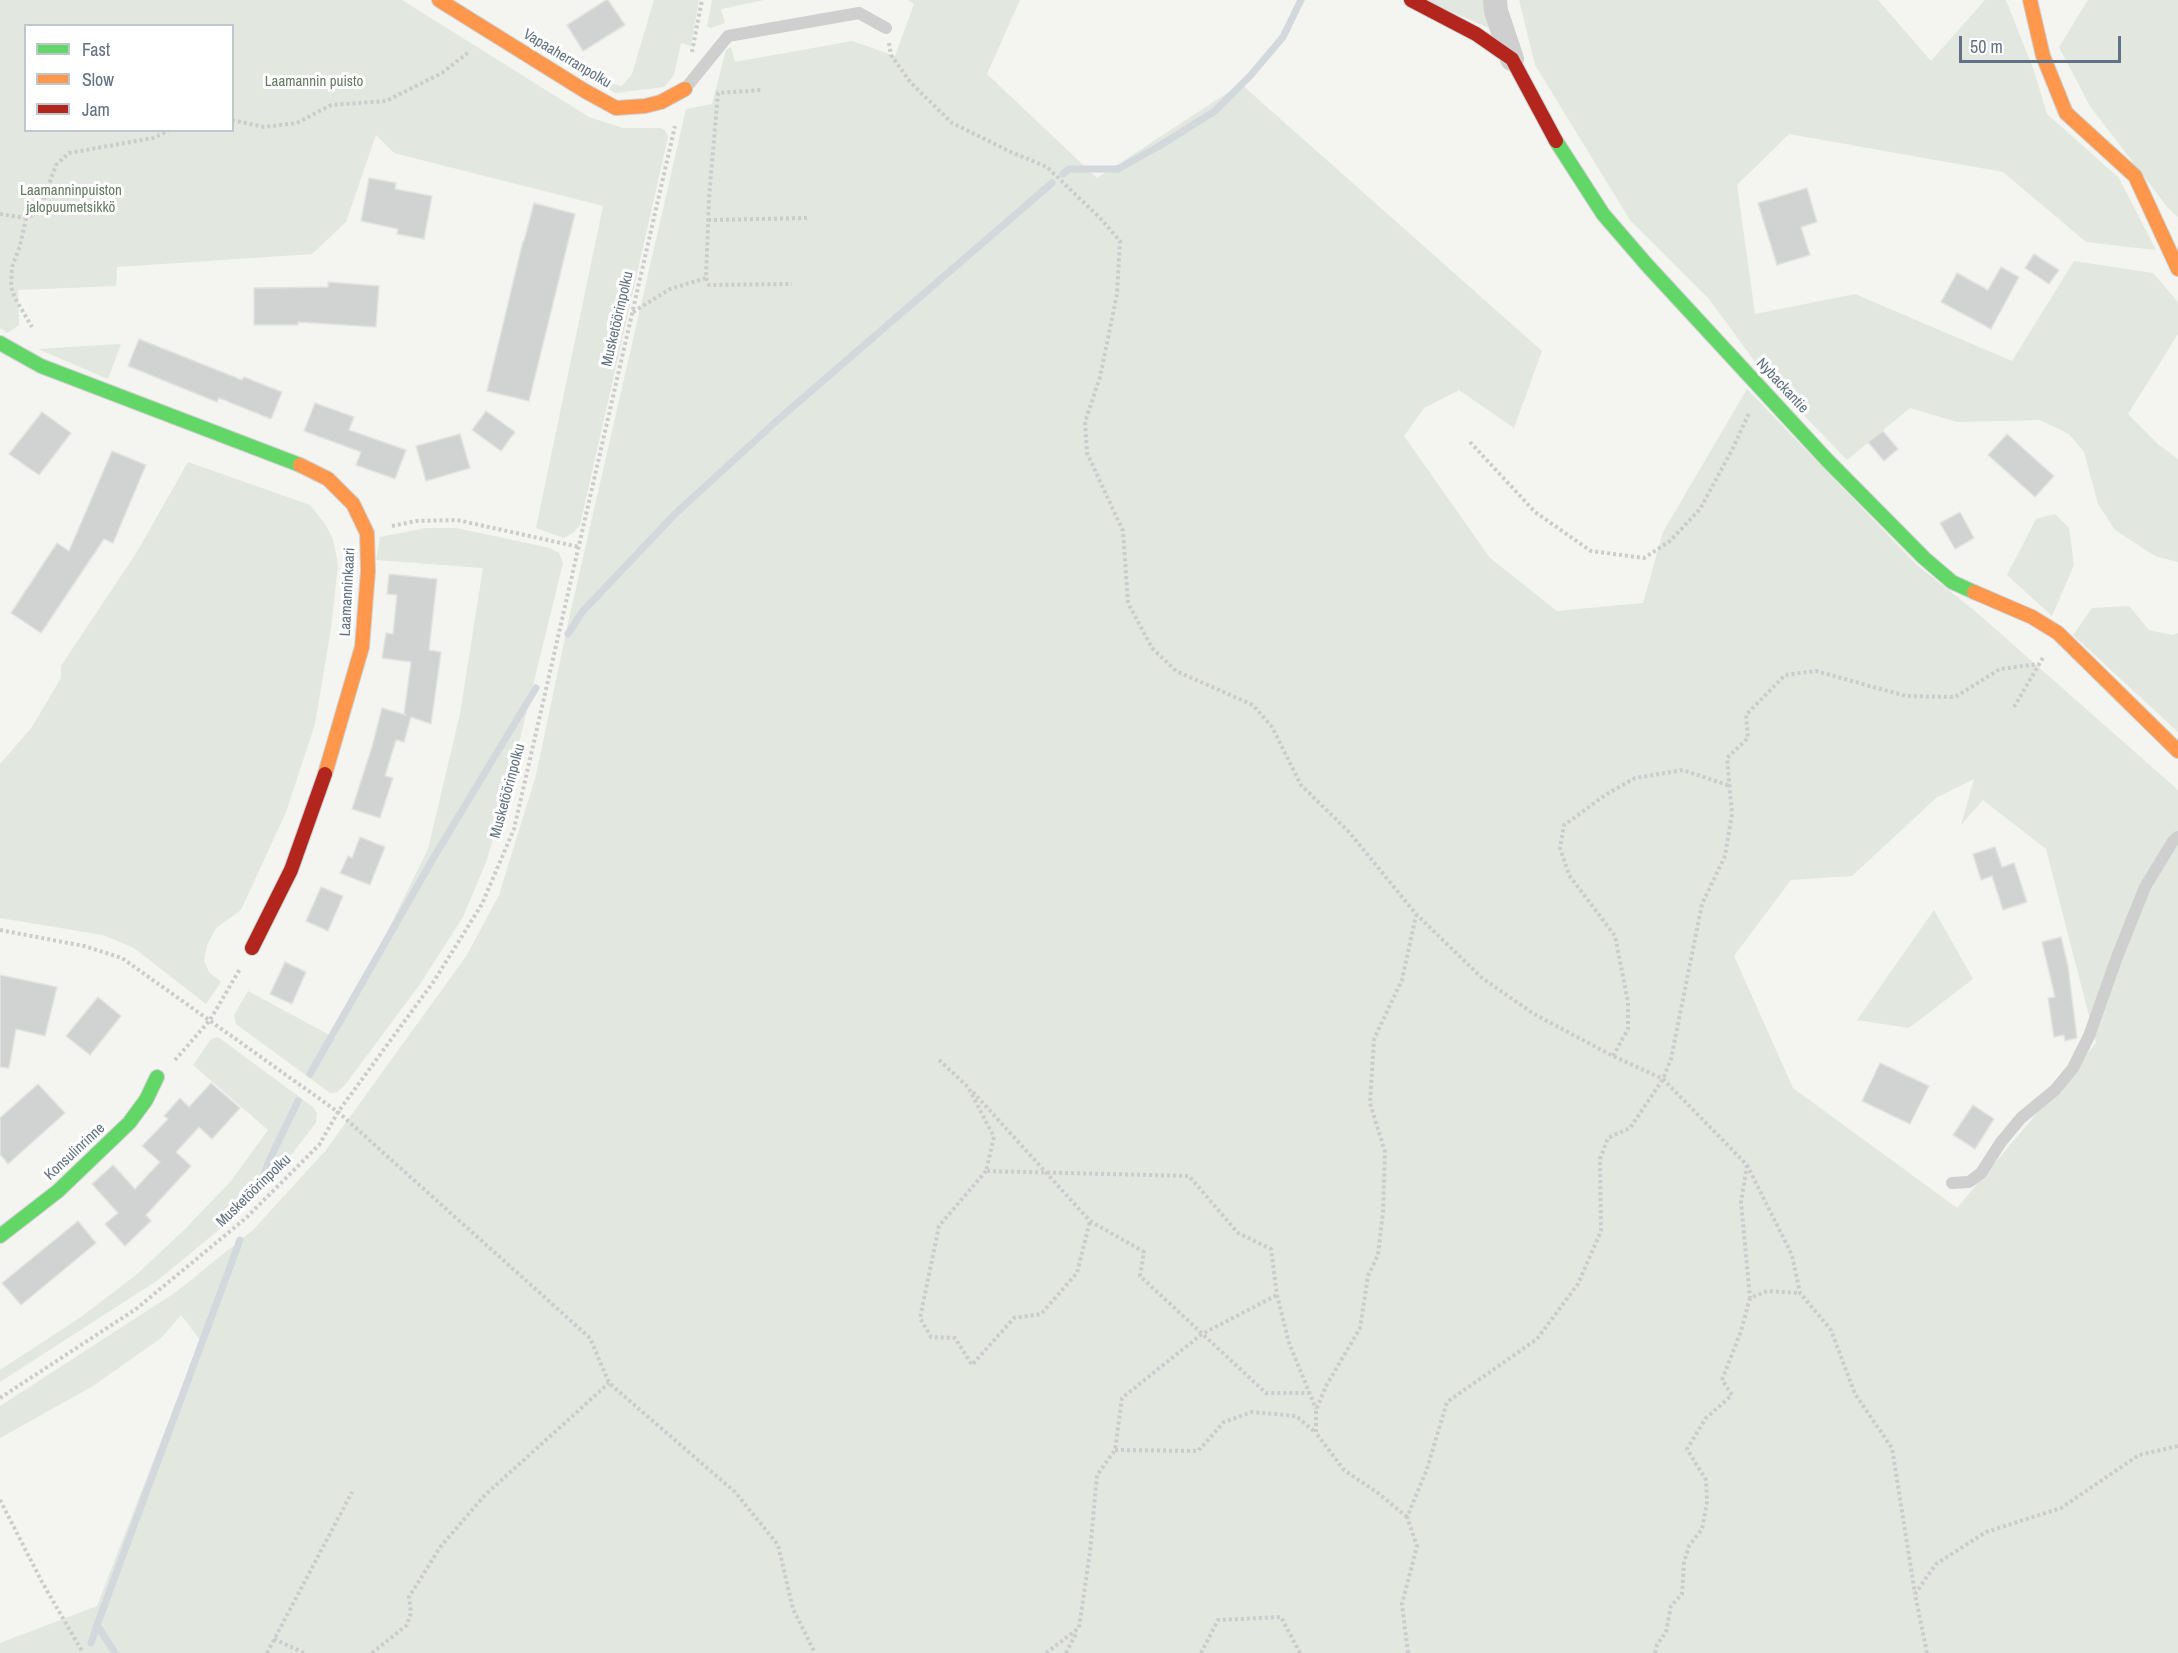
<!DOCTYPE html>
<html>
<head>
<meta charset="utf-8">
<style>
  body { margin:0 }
  #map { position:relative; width:2178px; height:1653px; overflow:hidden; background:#f4f4f1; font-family:"Archivo Narrow",sans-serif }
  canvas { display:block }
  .legend { position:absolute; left:24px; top:24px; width:210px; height:108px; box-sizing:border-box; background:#fff; border:2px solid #bfc7ce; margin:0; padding:8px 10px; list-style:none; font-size:18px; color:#607284 }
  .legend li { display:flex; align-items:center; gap:12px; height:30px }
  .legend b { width:30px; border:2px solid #bfc7ce }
  .scale { position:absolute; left:1959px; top:36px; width:162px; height:27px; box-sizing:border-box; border:3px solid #607284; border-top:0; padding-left:8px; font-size:18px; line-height:21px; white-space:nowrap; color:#607284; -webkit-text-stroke:4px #fff; paint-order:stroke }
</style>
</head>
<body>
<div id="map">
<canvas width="2178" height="1653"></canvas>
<ul class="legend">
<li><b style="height:8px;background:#63d668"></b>Fast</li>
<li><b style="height:8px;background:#ff974d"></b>Slow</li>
<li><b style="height:8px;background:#b3261e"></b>Jam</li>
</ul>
<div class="scale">50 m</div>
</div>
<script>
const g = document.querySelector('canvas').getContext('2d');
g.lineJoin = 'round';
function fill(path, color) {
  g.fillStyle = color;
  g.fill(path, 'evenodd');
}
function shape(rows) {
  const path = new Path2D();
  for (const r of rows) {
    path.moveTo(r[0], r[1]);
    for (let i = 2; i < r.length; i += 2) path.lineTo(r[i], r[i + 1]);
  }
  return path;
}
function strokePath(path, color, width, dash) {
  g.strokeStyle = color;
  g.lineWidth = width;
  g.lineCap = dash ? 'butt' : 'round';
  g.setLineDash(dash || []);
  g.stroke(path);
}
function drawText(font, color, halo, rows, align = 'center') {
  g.font = font + ' "Archivo Narrow",sans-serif';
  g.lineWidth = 6;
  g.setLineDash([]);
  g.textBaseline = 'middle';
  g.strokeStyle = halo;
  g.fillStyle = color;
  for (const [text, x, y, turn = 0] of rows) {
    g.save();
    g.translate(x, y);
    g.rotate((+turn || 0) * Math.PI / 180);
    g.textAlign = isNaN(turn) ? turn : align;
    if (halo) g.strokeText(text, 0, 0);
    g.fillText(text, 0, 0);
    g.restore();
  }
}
const green = shape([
  [0,0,402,0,589,117,623,128,660,128,665,130,668,137,580,525,574,532,564,538,536,528,603,206,394,153,376,135,346,222,312,254,117,267,116,286,18,290,19,325,7,333,0,328],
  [26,26,232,26,232,130,26,130],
  [654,0,699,0,691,46,681,43,674,75,664,87,615,93,595,80,622,86,632,74],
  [712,0,764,0,721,9,725,23,711,28,707,26],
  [907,0,1020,0,987,74,1097,178,1241,84,1542,351,1514,428,1459,390,1424,408,1404,436,1490,558,1557,611,1643,603,1663,532,1747,389,1917,565,1975,611,2178,790,2178,1653,0,1653,0,1643,97,1606,200,1340,181,1315,161,1338,93,1386,0,1438,0,1406,176,1292,253,1230,326,1150,467,955,499,895,536,775,570,614,686,109,712,104,726,50,731,47,735,62,852,41,895,56,914,4],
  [1974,779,1961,825,1983,800,2046,849,2096,1043,1957,1208,1793,1088,1734,956,1791,880,1852,876,1936,798],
  [1424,0,1488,0,1496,31],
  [1519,0,1878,0,1931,61,1985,0,2006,0,2034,71,2047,114,2119,178,2156,250,2086,242,2003,172,1789,134,1737,185,1755,314,1855,294,2012,361,2074,261,2153,273,2178,302,2178,334,2128,414,2158,444,2178,459,2178,562,2155,556,2115,530,2098,504,2084,452,2069,434,2040,420,1957,422,1910,408,1847,460,1764,374,1709,299,1630,220,1535,65],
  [2088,0,2178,0,2178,217,2168,208,2090,106,2059,47],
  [121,344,108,379,38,349],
  [188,462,310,505,325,524,333,539,338,565,331,628,315,724,286,812,241,910,216,928,207,945,204,961,209,972,221,982,206,1004,134,948,103,935,0,918,0,764,32,727,61,678,61,666,137,552],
  [2055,514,2069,528,2074,565,2052,616,2007,575,2036,519],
  [426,528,456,528,550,548,559,553,563,563,504,804,486,862,463,917,420,984,345,1085,337,1092,330,1093,236,1024,234,1015,248,991,335,1038,428,849,460,714,483,568,376,560,380,537],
  [2129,606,2149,630,2172,635,2178,633,2178,732,2073,635,2092,608],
  [1934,910,1973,979,1909,1028,1857,1020],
  [218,1037,313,1107,317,1113,316,1123,263,1190,220,1229,158,1280,0,1382,0,1370,81,1317,136,1275,184,1230,231,1181,268,1130,193,1065,211,1039]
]);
const stream = shape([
  [1063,174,1069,169,1118,169,1161,145,1215,111,1250,76,1283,37,1301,0],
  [568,634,582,612,676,513,781,417,1052,183],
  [310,1074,434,857,536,688],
  [258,1191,269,1161,298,1101],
  [91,1643,97,1625],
  [115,1653,97,1625,240,1240]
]);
const building = shape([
  [606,0,608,0,625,25,583,51,567,25,606,0],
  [369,178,396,183,395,189,432,196,424,239,397,234,398,229,361,221,369,178],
  [1807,188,1817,222,1801,227,1810,255,1777,265,1758,203,1807,188],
  [534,203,575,214,529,401,487,391,523,241,524,241,534,203],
  [2034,254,2059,270,2049,284,2025,268,2034,254],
  [2001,267,2019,277,1991,329,1941,302,1957,273,1988,290,2001,267],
  [328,282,379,286,376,327,298,322,298,325,254,325,254,288,328,287,328,282],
  [139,339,242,380,244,377,282,392,271,419,219,398,217,402,128,366,139,339],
  [315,403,354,417,349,430,406,450,395,479,356,465,361,452,304,431,315,403],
  [486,411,515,432,501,451,472,430,486,411],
  [42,412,71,433,39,475,9,454,42,412],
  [1883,431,1898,449,1884,461,1868,442,1883,431],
  [460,434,470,468,426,481,416,446,460,434],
  [2007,434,2054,476,2035,497,1988,455,2007,434],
  [112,451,146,465,113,543,104,539,41,633,11,613,57,543,69,551,112,451],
  [1960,512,1974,538,1955,549,1940,523,1960,512],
  [389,574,437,579,429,650,441,652,431,724,411,717,404,742,396,740,385,776,393,778,380,818,352,809,372,747,382,708,406,715,404,714,411,662,382,658,386,633,393,634,397,595,387,594,389,574],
  [360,837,385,847,370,885,340,873,348,856,352,858,360,837],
  [1995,847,2002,867,2014,863,2027,902,2003,910,1992,876,1981,880,1973,854,1995,847],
  [321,887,343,896,328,931,306,921,321,887],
  [2061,937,2068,966,2077,1038,2065,1041,2064,1035,2054,1037,2048,998,2055,997,2042,942,2061,937],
  [285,962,306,972,292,1004,270,994,285,962],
  [0,975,57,987,45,1036,16,1029,9,1068,0,1067,0,975],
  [98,997,121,1016,90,1055,66,1036,98,997],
  [1880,1063,1929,1086,1910,1124,1862,1101,1880,1063],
  [211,1083,240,1108,212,1139,199,1127,176,1152,191,1166,146,1215,151,1221,125,1246,105,1224,118,1213,92,1184,113,1165,135,1189,160,1162,142,1146,168,1119,164,1116,180,1098,189,1107,211,1083],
  [38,1084,65,1113,8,1164,0,1154,0,1118,38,1084],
  [1973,1105,1994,1119,1975,1149,1953,1135,1973,1105],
  [78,1221,96,1243,21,1305,2,1283,78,1221]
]);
const path = shape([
  [889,43,891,55,911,83,952,123,1011,152,1047,167,1101,219,1120,241,1117,294,1100,377,1085,422,1087,453,1123,531,1128,603,1152,648,1176,671,1253,705,1272,727,1301,785,1349,832,1416,914,1482,978,1534,1014,1613,1056,1663,1079,1747,1165,1792,1255,1800,1293,1831,1330,1855,1394,1892,1448,1915,1594],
  [692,52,702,0],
  [232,120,264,127,297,123,331,105,386,101,442,73,470,51],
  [0,214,26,218,39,212,56,165,69,153,153,138,170,130],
  [26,218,20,246,12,267,11,287,15,298,32,327],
  [708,220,809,218],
  [706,278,709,285,792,284],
  [633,312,670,289,706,278,709,198,718,93,762,90],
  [1470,442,1535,512,1591,551,1644,558,1670,541,1700,509,1732,450,1749,413],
  [392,526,416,521,457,520,579,547],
  [2014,707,2044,656],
  [0,930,84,946,122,958,338,1112,590,1338,609,1383,735,1492,778,1545,793,1609,815,1653],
  [1613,1056,1628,1029,1628,1002,1615,936,1569,875,1560,848,1564,825,1607,794,1635,778,1683,770,1730,786],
  [175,1060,210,1020,240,969],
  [939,1060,968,1087,994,1137,986,1171,1189,1176,1238,1233,1271,1249,1277,1295,1289,1343,1316,1409],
  [973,1092,1090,1221,1144,1252,1140,1276,1266,1393,1309,1393],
  [1747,1165,1741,1202,1750,1298],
  [986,1171,939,1226,920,1318,931,1337,955,1338,972,1365,1014,1318,1041,1314,1077,1273,1090,1221],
  [0,1398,136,1309,246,1218,319,1145,338,1112,434,981,482,904,514,829,675,126],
  [1115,1450,1198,1451,1224,1422,1252,1412,1296,1416,1316,1433],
  [0,1500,42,1582,83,1653],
  [1407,1517,1378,1493,1344,1470,1316,1433,1316,1410,1326,1386,1360,1328,1368,1276,1378,1255,1383,1212,1385,1152,1370,1103,1374,1039,1402,980,1416,915],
  [274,1639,304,1653],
  [267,1653,352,1492],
  [372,1653,407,1625,411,1613,409,1597,441,1546,485,1495,609,1383],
  [1046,1653,1079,1628,1090,1552,1097,1475,1115,1450,1122,1398,1202,1334,1277,1295],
  [1066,1653,1077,1632],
  [1201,1653,1218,1620,1281,1617,1300,1653],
  [1408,1653,1402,1604,1417,1546,1407,1517,1427,1469,1447,1402,1537,1339,1578,1284,1601,1231,1600,1159,1608,1138,1630,1128,1663,1079,1671,1059,1702,904,1725,856,1732,814,1727,758,1748,738,1746,715,1785,675,1816,671,1906,696,1955,697,2000,669,2039,664],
  [1655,1653,1657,1645,1666,1632,1671,1606,1682,1594,1684,1562,1689,1546,1702,1529,1707,1502,1706,1480,1687,1449,1706,1418,1732,1395,1722,1380,1741,1331,1750,1298,1767,1291,1800,1293],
  [1927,1653,1915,1594,1936,1564,1986,1532,2061,1508,2139,1455,2178,1446]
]);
const lane = shape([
  [685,89,728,36,859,13,886,28],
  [1952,1183,1969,1182,1981,1173,2001,1142,2021,1118,2055,1090,2073,1068,2089,1036,2117,957,2145,887,2173,841,2178,837]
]);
const street = shape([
  [1495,0,1496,11,1512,59]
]);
const fast = shape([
  [1556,141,1603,214,1647,265,1827,460,1924,558,1952,582,1974,592],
  [0,343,41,366,300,465],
  [0,1236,58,1191,129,1123,146,1100,157,1077]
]);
const slow = shape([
  [439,0,585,91,616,108,645,106,661,102,685,89],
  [2030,0,2043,56,2066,113,2135,176,2178,269],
  [300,465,328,479,353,504,367,533,368,571,362,647,325,774],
  [1974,592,2032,617,2058,633,2178,751]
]);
const jam = shape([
  [1411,0,1476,34,1512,59,1556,141],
  [252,948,291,870,325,774]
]);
const streetNames = [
  ["Vapaaherranpolku",567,59,31],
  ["Musketöörinpolku",618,319,-77],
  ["Nybackantie",1782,386,47],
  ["Laamanninkaari",348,592,-87],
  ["Musketöörinpolku",508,791,-75],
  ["Konsulinrinne",75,1152,-43],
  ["Musketöörinpolku",254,1191,-44]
];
const parkNames = [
  ["Laamannin puisto",314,82],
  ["Laamanninpuiston",71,191],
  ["jalopuumetsikkö",71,208]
];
fill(green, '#e2e7df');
strokePath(stream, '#d2d8db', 7);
fill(building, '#d1d2d2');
strokePath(building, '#e3e3e1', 1.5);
strokePath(fast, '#cfd1d2', 16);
strokePath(slow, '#cfd1d2', 16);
strokePath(jam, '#cfd1d2', 16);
strokePath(path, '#ccc', 4, [3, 3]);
strokePath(lane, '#cfcfd0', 12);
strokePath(street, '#cfcfd0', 24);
strokePath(fast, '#63d668', 14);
strokePath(slow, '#ff974d', 14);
strokePath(jam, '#b3261e', 14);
drawText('15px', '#607284', '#fff', streetNames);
drawText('15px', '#637b60', '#fff', parkNames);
</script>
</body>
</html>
